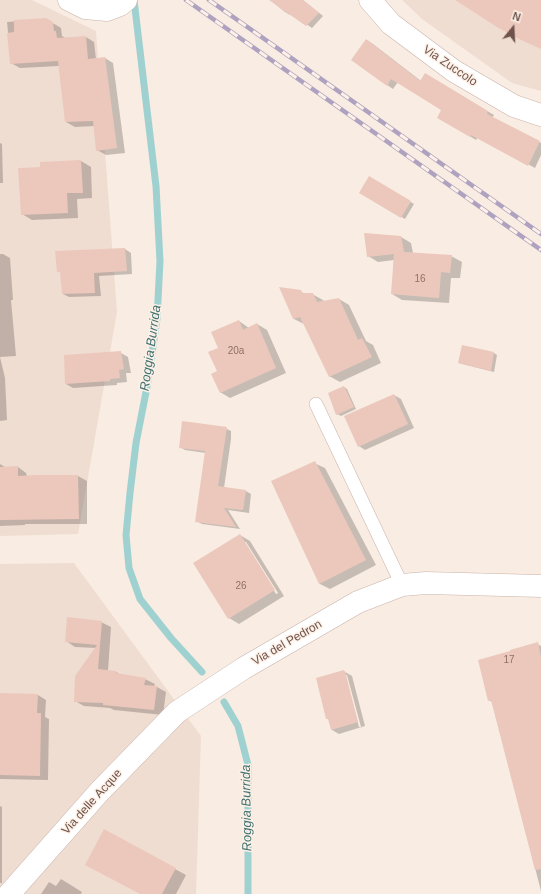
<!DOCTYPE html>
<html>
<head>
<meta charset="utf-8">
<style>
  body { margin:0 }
  #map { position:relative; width:541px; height:894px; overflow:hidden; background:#f9ece2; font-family:Helvetica,sans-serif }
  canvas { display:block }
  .north { position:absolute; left:493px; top:8px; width:40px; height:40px; -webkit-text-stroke:3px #fdf1e7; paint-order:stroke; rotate:18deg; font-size:11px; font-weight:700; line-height:16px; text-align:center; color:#6e524b }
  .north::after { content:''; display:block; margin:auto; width:14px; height:18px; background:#6e524b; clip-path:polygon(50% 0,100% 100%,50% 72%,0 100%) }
</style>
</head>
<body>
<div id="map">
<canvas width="541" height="894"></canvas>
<div class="north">N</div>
</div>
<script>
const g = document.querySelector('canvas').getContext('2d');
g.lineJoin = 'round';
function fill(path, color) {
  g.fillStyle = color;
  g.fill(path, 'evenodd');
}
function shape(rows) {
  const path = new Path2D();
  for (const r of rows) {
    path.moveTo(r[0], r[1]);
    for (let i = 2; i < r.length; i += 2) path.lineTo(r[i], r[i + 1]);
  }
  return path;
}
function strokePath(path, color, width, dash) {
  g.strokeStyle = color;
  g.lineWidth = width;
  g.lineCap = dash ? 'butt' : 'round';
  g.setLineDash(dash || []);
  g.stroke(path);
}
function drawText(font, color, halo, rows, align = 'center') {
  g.font = font + ' Helvetica,sans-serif';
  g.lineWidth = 3;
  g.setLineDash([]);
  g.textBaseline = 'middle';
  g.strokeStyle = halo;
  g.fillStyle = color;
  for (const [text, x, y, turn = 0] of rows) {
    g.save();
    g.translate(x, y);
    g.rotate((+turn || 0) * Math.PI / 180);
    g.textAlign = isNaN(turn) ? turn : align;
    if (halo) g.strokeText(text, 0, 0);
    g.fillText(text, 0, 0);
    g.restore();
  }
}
const residential = shape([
  [0,0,32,0,96,31,117,312,78,534,0,536],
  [402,0,541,0,541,91,512,83,422,19],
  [74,563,201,736,196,894,0,894,0,564]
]);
const shadow = shape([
  [270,0,303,0,323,16,312,28,291,14,290,15,285,12],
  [46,19,61,28,62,36,64,37,65,39,86,37,94,42,96,59,105,58,113,63,125,153,106,155,97,150,95,126,75,127,66,122,59,66,20,68,11,63,7,22],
  [367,40,373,44,421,81,425,74,494,115,492,118,541,143,541,155,535,168,478,137,476,140,439,117,443,110,398,82,393,89,387,85],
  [0,143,2,144,3,183,0,183],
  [81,161,91,167,92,198,77,199,78,218,32,220,22,214,41,168],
  [369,177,414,204,405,219,360,192],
  [401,237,411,243,413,253,451,256,462,262,460,278,451,278,449,303,402,300,392,294,394,260,378,262,368,256],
  [125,249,131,253,132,274,99,276,101,296,69,297,63,294,62,273,58,271],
  [0,254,3,254,10,258,13,300,11,300,16,356,0,357,5,378,7,420,0,421],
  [300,291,305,294,312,294,323,300,324,302,339,299,349,305,366,341,373,345,381,363,340,382,329,376,304,324,294,319],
  [239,321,249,328,257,324,267,330,286,373,230,398,220,392,218,372,219,348],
  [121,353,128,357,131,373,126,373,127,382,117,383,117,385,73,388,66,384],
  [494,353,497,355,494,372,462,364,459,363],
  [344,387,347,389,356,409,341,416,337,414],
  [394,395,401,399,414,428,365,450,359,446],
  [225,428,231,431,231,439,224,488,246,491,251,494,249,513,228,510,240,529,202,524,196,521,206,453,185,450,180,447],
  [314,463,325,468,376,565,330,589,320,584,272,482],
  [0,464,5,467,18,467,26,473,27,477,78,476,87,481,87,524,25,524,25,525,0,526],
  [240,535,250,541,284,596,239,624,229,618],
  [244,542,246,542,278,593,276,594],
  [101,622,111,627,108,671,116,672,121,675,145,679,155,684,154,687,157,687,166,692,163,715,114,710,110,708,84,706,75,701,96,648,75,647,66,641],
  [537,644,541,646,541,891,492,702,489,700],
  [345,672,352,676,365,726,339,734,332,730],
  [345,675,347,675,361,727,359,727],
  [0,694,38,695,46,700,45,717,49,719,48,780,0,779],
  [0,806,2,807,2,883,0,883],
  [105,831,186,875,176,894,141,894],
  [61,879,82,892,81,894,41,894,49,882,56,886]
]);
const stream = shape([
  [134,0,156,186,160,261,157,319,147,387,136,443,130,493,126,535,129,568,140,599,171,638,202,672],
  [224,702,238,726,248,765,248,894]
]);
const building = shape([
  [269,0,303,0,319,13,306,26],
  [455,0,541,0,541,49,521,40,497,27],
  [46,18,53,22,54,31,56,31,57,38,86,36,88,59,105,57,117,148,96,151,93,121,65,122,58,61,10,64,7,33,14,32,14,20],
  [366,39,420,81,425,73,488,111,487,114,540,141,528,166,471,135,470,137,437,118,441,110,391,79,387,86,351,60],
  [81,160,83,193,67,193,68,213,21,215,18,168,40,167,40,162],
  [369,176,411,201,401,218,359,193],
  [364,233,401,236,404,252,452,255,450,273,441,272,439,298,391,294,394,254,367,257],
  [125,248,127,271,94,273,95,293,62,294,60,272,57,272,55,251],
  [279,287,301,290,302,293,313,293,317,302,339,298,358,340,362,338,372,357,329,377,300,317,293,319],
  [239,320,243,330,257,323,276,368,220,393,211,374,217,371,208,352,218,348,211,332],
  [462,345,494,352,491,371,458,363],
  [121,351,124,369,119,370,120,378,110,379,110,381,65,384,64,355],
  [344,386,354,407,336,415,328,393],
  [394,394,408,424,358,447,344,416],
  [182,421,227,427,218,486,246,490,243,510,224,508,236,527,195,522,205,451,179,448],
  [315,461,366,560,319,584,271,481],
  [18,466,18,476,37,475,78,475,79,519,0,520,0,467],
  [240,534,275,590,228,619,193,563],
  [67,617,102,621,98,669,116,671,116,673,146,678,144,685,157,686,154,710,103,705,103,703,74,702,75,676,97,645,65,642],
  [538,642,541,658,541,869,535,870,491,700,488,701,478,660,510,651,510,650],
  [344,670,344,671,345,671,358,722,331,730,328,719,326,719,316,678],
  [0,693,38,694,37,713,41,713,40,776,0,775],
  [104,829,176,868,162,894,140,894,85,865]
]);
const service = shape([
  [316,404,402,585]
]);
const minor = shape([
  [69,0,85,8,107,10,120,5,126,0],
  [370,0,391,24,454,71,514,106,541,115],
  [9,894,100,791,177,712,244,668,358,602,402,585,426,583,541,586]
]);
const rail = shape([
  [186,0,541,250],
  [209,0,541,234]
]);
const numberNames = [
  ["16",420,279],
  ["20a",236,351],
  ["26",241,586],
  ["17",509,660]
];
const streetNames = [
  ["Via Zuccolo",450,66,34],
  ["Via del Pedron",287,643,-30],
  ["Via delle Acque",92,802,-48]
];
const waterNames = [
  ["Roggia Burrida",151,348,-82],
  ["Roggia Burrida",247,808,-91]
];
fill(residential, '#f0ddd1');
fill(shadow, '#0003');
strokePath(stream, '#a0d1d1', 7);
fill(building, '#ecc8bc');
strokePath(service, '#c8b3aa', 14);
strokePath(minor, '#c8b3aa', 23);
strokePath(service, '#fff', 13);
strokePath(minor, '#fff', 22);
strokePath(rail, '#aea2c0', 4.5);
strokePath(rail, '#fdf1e7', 3, [9]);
drawText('10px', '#8e7067', null, numberNames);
drawText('12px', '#6e524b', '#fdf1e7', streetNames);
drawText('italic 13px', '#417272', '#fdf1e7', waterNames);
</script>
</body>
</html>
